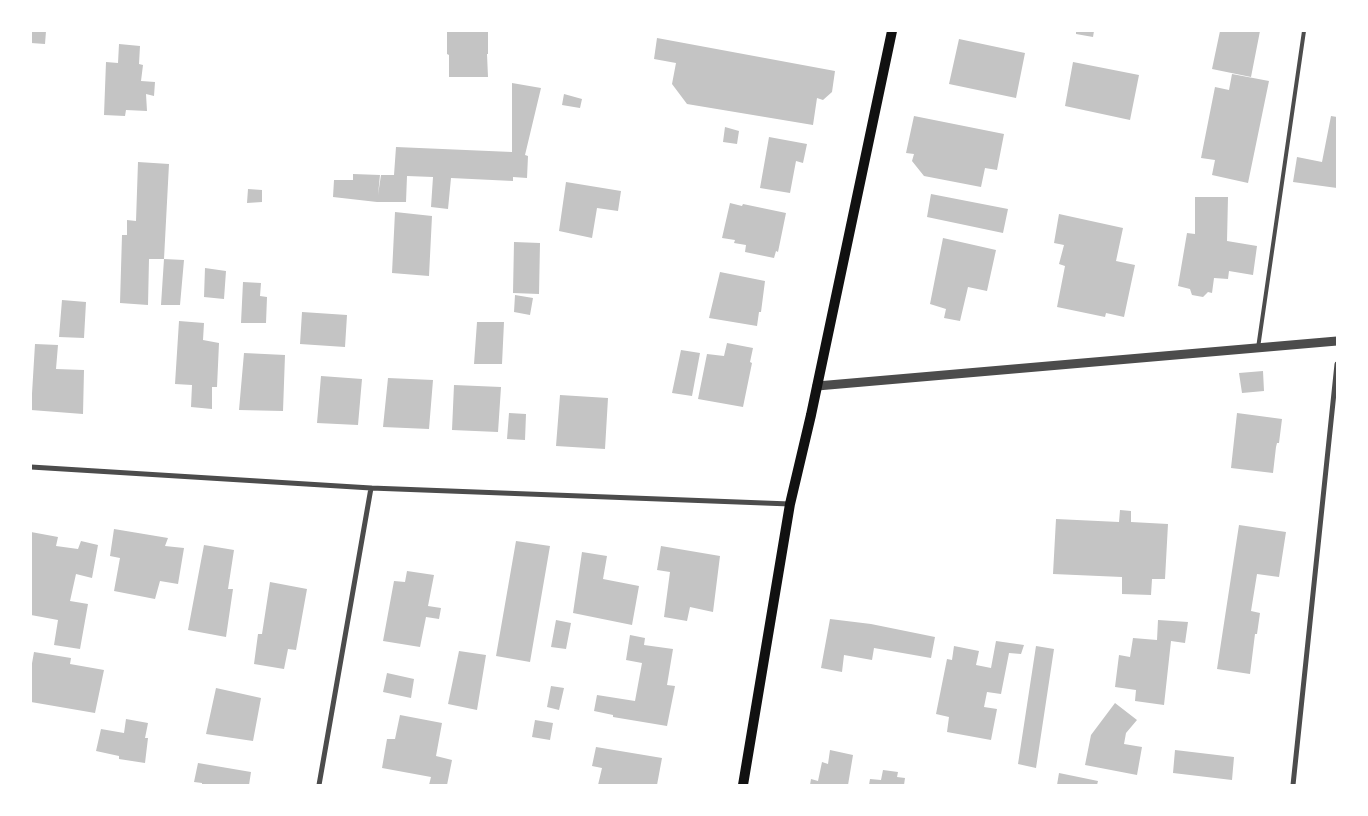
<!DOCTYPE html>
<html>
<head>
<meta charset="utf-8">
<style>
  body { margin:0 }
  #map { position:relative; width:1368px; height:816px; overflow:hidden; background:#fff; font-family:Montserrat,sans-serif }
  canvas { display:block }
  .frame { position:absolute; inset:0; border:32px solid #fff; pointer-events:none }
</style>
</head>
<body>
<div id="map">
<canvas width="1368" height="816"></canvas>
<div class="frame"></div>
</div>
<script>
const g = document.querySelector('canvas').getContext('2d');
g.lineJoin = 'round';
function fill(path, color) {
  g.fillStyle = color;
  g.fill(path, 'evenodd');
}
function shape(rows) {
  const path = new Path2D();
  for (const r of rows) {
    path.moveTo(r[0], r[1]);
    for (let i = 2; i < r.length; i += 2) path.lineTo(r[i], r[i + 1]);
  }
  return path;
}
function strokePath(path, color, width, dash) {
  g.strokeStyle = color;
  g.lineWidth = width;
  g.lineCap = dash ? 'butt' : 'round';
  g.setLineDash(dash || []);
  g.stroke(path);
}
const building = shape([
  [31,31,46,31,45,44,31,43],
  [447,31,488,31,488,54,487,54,488,77,449,77,449,55,447,54],
  [1076,31,1094,31,1093,37,1076,34],
  [1220,31,1260,31,1251,77,1212,69],
  [657,38,835,71,832,92,823,100,817,98,813,125,687,104,672,84,676,63,654,59],
  [959,39,1025,53,1016,98,949,84],
  [119,44,140,46,139,64,143,65,141,81,155,82,154,96,146,94,147,111,126,110,125,116,104,115,106,62,118,63],
  [1073,62,1139,75,1130,120,1065,106],
  [1232,74,1269,81,1248,183,1212,175,1215,160,1201,158,1215,87,1229,90],
  [512,83,541,88,525,155,528,156,527,178,513,177,513,181,451,178,448,209,431,207,433,177,407,176,406,202,377,202,333,197,334,180,353,180,353,174,380,175,378,195,381,175,394,175,396,147,512,152],
  [564,94,582,99,580,108,562,105],
  [914,116,1004,134,997,170,985,168,981,187,924,176,912,161,914,154,906,153],
  [1331,116,1337,117,1337,188,1293,182,1297,157,1322,162],
  [725,127,739,131,737,144,723,142],
  [769,137,807,144,803,163,796,161,790,193,760,188],
  [138,162,169,164,164,259,184,260,180,305,161,305,164,259,149,259,148,305,120,303,122,235,127,235,127,220,136,221],
  [566,182,621,191,618,211,597,208,592,238,559,231],
  [248,189,262,190,262,202,247,203],
  [931,194,1008,209,1003,233,927,217],
  [1195,197,1228,197,1227,241,1257,246,1253,275,1229,271,1228,279,1214,278,1212,293,1208,292,1203,297,1192,295,1190,289,1178,286,1187,233,1195,234],
  [730,203,742,206,743,204,786,213,778,252,776,251,774,258,745,252,746,245,734,243,735,240,722,238],
  [395,212,432,216,429,276,392,273],
  [1059,214,1123,228,1116,261,1135,265,1124,317,1106,313,1105,317,1057,307,1065,266,1059,264,1064,245,1054,243],
  [943,238,996,250,987,291,968,287,960,321,944,318,946,309,930,304],
  [514,242,540,243,539,294,513,293],
  [205,268,226,271,224,299,204,297],
  [720,272,765,281,761,312,759,312,757,326,709,318],
  [243,282,261,283,260,296,267,297,266,323,241,323],
  [515,295,533,298,530,315,514,312],
  [62,300,86,302,84,338,59,337],
  [302,312,347,315,345,347,300,344],
  [179,321,204,323,203,340,219,343,217,387,212,387,212,409,191,407,192,385,175,384],
  [477,322,504,322,502,364,474,364],
  [727,343,753,348,750,362,752,363,743,407,698,399,707,354,724,356],
  [35,344,58,345,56,369,84,370,83,414,31,410],
  [681,350,700,353,692,396,672,393],
  [244,353,285,355,283,411,239,410],
  [1263,371,1264,391,1242,393,1239,373],
  [321,376,362,379,358,425,317,423],
  [388,378,433,380,429,429,383,427],
  [454,385,501,387,498,432,452,430],
  [560,395,608,398,605,449,556,446],
  [509,413,526,414,525,440,507,439],
  [1237,413,1282,419,1279,443,1277,443,1276,447,1273,473,1231,468],
  [1120,510,1131,511,1131,522,1168,524,1165,579,1152,579,1151,595,1122,594,1122,577,1053,574,1056,519,1119,522],
  [1239,525,1286,532,1279,577,1257,574,1251,611,1260,613,1257,634,1255,634,1250,674,1217,669],
  [114,529,168,538,165,546,184,548,178,584,160,581,155,599,114,591,120,558,110,556],
  [31,532,58,537,56,546,78,549,81,541,98,545,92,578,76,574,70,601,88,604,80,649,54,645,58,620,31,615],
  [516,541,550,546,530,662,496,656],
  [204,545,234,550,228,589,233,589,226,637,188,630],
  [661,546,720,556,713,612,690,607,687,621,664,617,670,572,657,570],
  [582,552,607,556,603,579,639,586,632,625,573,613],
  [407,571,434,575,428,606,441,608,439,619,426,617,420,647,383,641,394,581,405,582],
  [270,582,307,589,296,650,288,649,284,669,254,664,258,634,262,634],
  [830,619,871,624,935,637,931,658,874,648,872,660,844,655,842,672,821,668],
  [556,620,571,623,566,649,551,647],
  [1158,620,1188,622,1185,643,1171,641,1164,705,1135,701,1136,690,1115,687,1119,655,1130,657,1133,638,1157,640],
  [630,635,645,638,644,645,673,649,667,685,675,686,667,726,613,717,613,715,594,711,597,695,635,701,642,663,626,660],
  [996,641,1024,645,1021,654,1009,653,1001,694,987,692,984,707,997,709,991,740,947,732,949,717,936,714,947,659,952,660,954,646,979,651,976,665,991,668],
  [1036,646,1054,649,1036,768,1018,764],
  [459,651,486,655,477,710,448,704],
  [34,652,71,658,70,664,104,670,95,713,31,702,31,669],
  [387,673,414,679,411,698,383,692],
  [551,686,564,688,559,710,547,707],
  [216,688,261,698,253,741,206,734],
  [1115,703,1137,720,1126,733,1124,744,1142,747,1137,775,1085,765,1091,735],
  [400,715,442,723,436,756,452,760,447,785,429,785,431,777,382,768,387,739,395,739],
  [126,719,148,723,145,738,148,738,145,763,119,759,119,756,96,751,101,729,124,733],
  [535,720,553,723,550,740,532,737],
  [596,747,662,758,657,785,598,785,602,768,592,766],
  [830,750,853,755,848,785,810,785,811,779,818,781,822,762,828,764],
  [1175,750,1234,757,1232,780,1173,773],
  [198,763,251,772,249,785,202,785,202,783,194,782],
  [883,770,898,772,897,777,905,778,904,785,869,785,870,779,881,780],
  [1059,773,1098,781,1097,785,1057,785]
]);
const service = shape([
  [1258,348,1304,31]
]);
const minor = shape([
  [31,467,371,488,790,504],
  [319,785,371,488],
  [1293,785,1337,364]
]);
const tertiary = shape([
  [817,386,1337,341]
]);
const secondary = shape([
  [743,785,790,504,811,415,892,31]
]);
fill(building, '#c4c4c4');
strokePath(service, '#4c4c4c', 4);
strokePath(minor, '#4c4c4c', 5);
strokePath(tertiary, '#4c4c4c', 9);
strokePath(secondary, '#111', 10);
</script>
</body>
</html>
